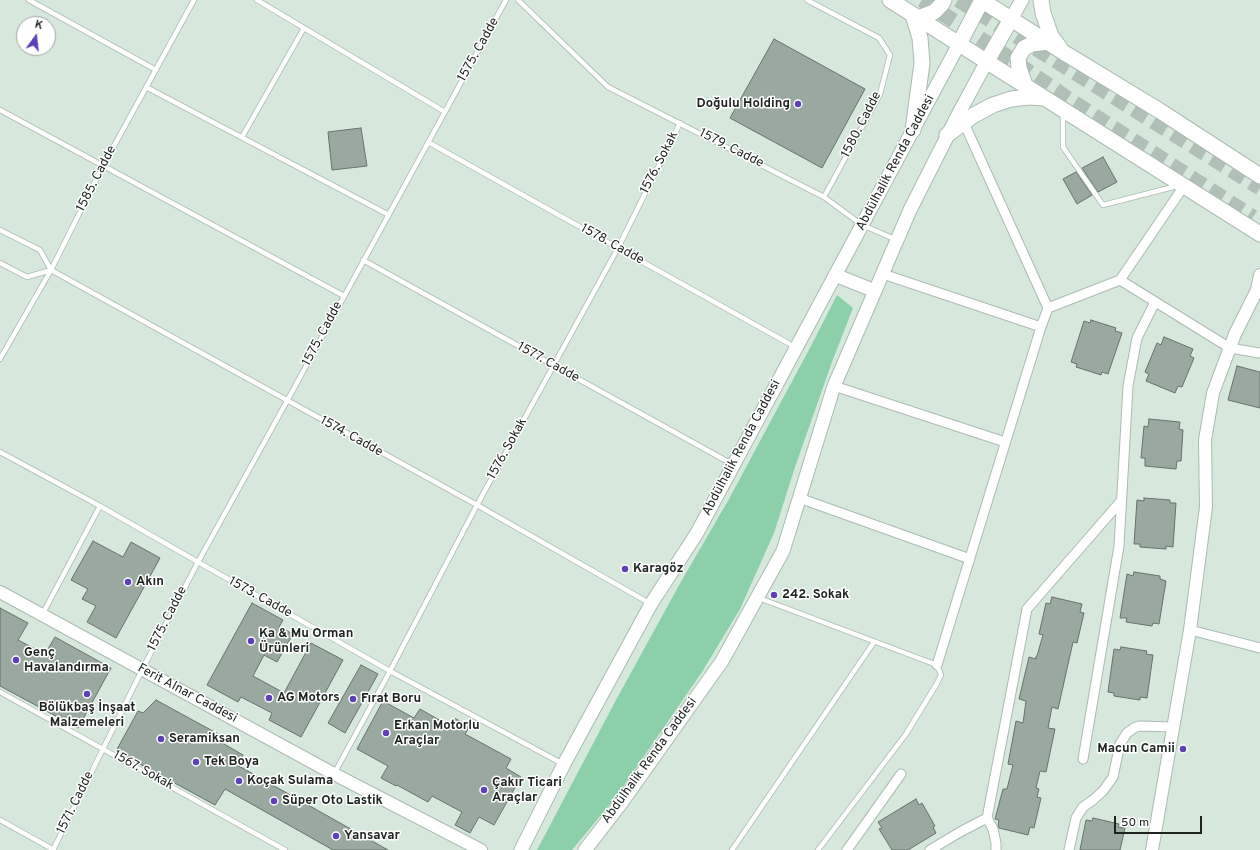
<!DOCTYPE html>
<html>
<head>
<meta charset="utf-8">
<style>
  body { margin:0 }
  #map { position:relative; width:1260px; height:850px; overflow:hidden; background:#d6e7dc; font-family:Overpass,sans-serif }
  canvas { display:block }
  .north { position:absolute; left:16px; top:16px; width:40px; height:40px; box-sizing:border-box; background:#fff; border:1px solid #a5a7a5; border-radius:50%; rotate:15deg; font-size:11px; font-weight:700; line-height:16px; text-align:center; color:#1d231f }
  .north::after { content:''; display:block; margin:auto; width:14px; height:18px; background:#5d40b8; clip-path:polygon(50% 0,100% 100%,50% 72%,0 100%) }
  .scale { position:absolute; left:1114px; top:816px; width:88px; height:18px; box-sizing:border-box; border:2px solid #1d231f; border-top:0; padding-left:5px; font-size:12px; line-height:14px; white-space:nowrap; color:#1d231f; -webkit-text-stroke:3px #fff; paint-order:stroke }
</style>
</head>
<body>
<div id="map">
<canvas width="1260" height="850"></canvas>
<div class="north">K</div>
<div class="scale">50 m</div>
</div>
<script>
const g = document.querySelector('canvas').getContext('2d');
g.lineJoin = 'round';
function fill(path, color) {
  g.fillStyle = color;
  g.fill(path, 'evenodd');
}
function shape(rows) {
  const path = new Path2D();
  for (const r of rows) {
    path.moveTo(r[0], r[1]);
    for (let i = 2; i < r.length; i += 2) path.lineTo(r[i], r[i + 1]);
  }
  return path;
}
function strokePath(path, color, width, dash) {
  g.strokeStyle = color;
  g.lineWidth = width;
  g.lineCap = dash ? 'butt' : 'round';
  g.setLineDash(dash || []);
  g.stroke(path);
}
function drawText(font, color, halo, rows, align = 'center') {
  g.font = font + ' Overpass,sans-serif';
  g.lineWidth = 3;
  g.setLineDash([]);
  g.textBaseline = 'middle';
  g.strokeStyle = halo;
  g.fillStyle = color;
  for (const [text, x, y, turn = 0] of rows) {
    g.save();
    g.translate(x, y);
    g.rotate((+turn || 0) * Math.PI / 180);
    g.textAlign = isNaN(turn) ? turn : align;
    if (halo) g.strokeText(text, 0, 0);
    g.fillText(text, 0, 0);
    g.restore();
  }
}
const green = shape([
  [837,295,853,308,832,362,795,467,774,533,740,609,702,672,616,797,572,850,537,850,616,700,678,587,729,499,811,346]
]);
const building = shape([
  [774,39,865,89,822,168,730,118,774,39],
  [361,128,367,166,332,170,328,132,361,128],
  [1103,157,1117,182,1098,192,1082,168,1103,157],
  [1076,172,1092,195,1077,204,1063,179,1076,172],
  [1091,320,1116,328,1115,331,1122,333,1108,374,1102,372,1101,375,1076,367,1077,364,1071,362,1084,321,1090,323,1091,320],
  [1164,337,1193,349,1190,356,1194,358,1182,387,1178,386,1175,393,1146,381,1149,374,1145,372,1157,343,1161,345,1164,337],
  [1237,366,1260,372,1260,408,1228,400,1237,366],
  [1149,419,1180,422,1179,429,1183,430,1181,461,1177,461,1176,469,1145,466,1145,458,1141,458,1144,426,1148,427,1149,419],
  [1144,498,1170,500,1170,503,1176,503,1173,547,1166,546,1166,549,1140,547,1140,544,1134,544,1137,500,1144,501,1144,498],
  [93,541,123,557,131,542,160,558,116,638,87,622,96,606,82,599,88,589,71,580,93,541],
  [1134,572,1160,576,1160,579,1166,581,1159,624,1153,623,1152,626,1126,622,1127,618,1120,618,1127,574,1133,576,1134,572],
  [1052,597,1082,604,1080,612,1084,613,1077,643,1073,642,1058,709,1052,707,1048,728,1055,729,1046,772,1040,771,1036,788,1039,789,1037,797,1041,798,1034,828,1030,827,1028,835,999,828,998,826,999,820,995,819,1003,789,1007,789,1013,765,1008,764,1016,721,1023,723,1026,701,1019,699,1029,657,1036,659,1036,656,1037,656,1043,635,1039,634,1046,603,1050,604,1052,597],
  [252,603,283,620,279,627,293,634,277,662,264,655,253,676,284,693,311,643,343,660,301,737,269,720,272,713,241,697,238,702,207,685,252,603],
  [0,608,28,623,18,640,45,654,55,637,111,668,78,728,0,686,0,608],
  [1121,647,1147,651,1146,654,1153,655,1147,698,1140,697,1140,700,1114,696,1114,693,1108,692,1114,649,1120,650,1121,647],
  [361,665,378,674,345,733,328,723,361,665],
  [156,700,220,735,217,740,243,755,237,765,388,850,333,850,225,789,215,805,116,751,138,711,143,713,156,700],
  [383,701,414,718,420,709,450,726,454,718,470,726,465,734,511,759,506,768,521,777,494,825,479,817,470,833,455,825,462,812,432,796,428,802,397,785,396,786,381,778,388,766,357,749,383,701],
  [916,799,919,805,922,803,935,826,933,827,936,833,908,850,892,850,879,829,882,828,878,822,916,799],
  [1093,818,1119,824,1118,827,1125,828,1120,850,1080,850,1086,820,1092,821,1093,818]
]);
const primaryTunnel = shape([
  [922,0,992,46,1067,98,1253,217],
  [958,0,1260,188]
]);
const service = shape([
  [29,0,156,70],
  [257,0,445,112],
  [518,0,608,87,824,197,862,225,897,240],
  [807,0,879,38,890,55,880,94,824,197],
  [146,87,389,215],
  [0,110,344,296],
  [1063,113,1063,147,1103,205,1177,186],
  [242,137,304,28],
  [428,142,795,347],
  [0,230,40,250,51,270],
  [363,260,732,464],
  [0,263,27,277,51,270],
  [51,270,477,505,651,604],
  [0,359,51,270,103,166,194,0],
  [0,452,100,506,198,562,390,671,563,764],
  [759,598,937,665,941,675,936,685,906,734,818,850],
  [42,615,100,506],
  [0,692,285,850],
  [334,774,390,671,477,505,618,248,680,123],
  [0,820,54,850],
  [53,850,142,670,198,562,287,401,506,0],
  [732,850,874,642]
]);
const minor = shape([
  [964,123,1048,308],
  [1184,186,1120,280,1230,348,1260,353],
  [883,274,1041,327],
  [834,386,1005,442],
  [799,498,970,559],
  [1190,630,1260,648],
  [937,665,1041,327,1048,308,1120,280],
  [1083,759,1119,546,1128,386,1137,338,1155,302],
  [847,850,901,774],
  [930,850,960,832,987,818],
  [996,850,996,843,993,829,987,818,1027,609,1121,501],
  [1069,850,1076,818,1083,807,1093,800,1103,791,1113,777,1120,744,1127,733,1134,728,1139,726,1173,727]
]);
const tertiary = shape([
  [0,592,334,774,481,850],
  [1152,850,1190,630,1206,507,1205,440,1213,393,1235,334,1257,290,1260,275]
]);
const secondary = shape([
  [1011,19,1022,0],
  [835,275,875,291],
  [521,850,564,764,651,604,697,533,959,44],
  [585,850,622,802,722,661,783,551,834,386,910,210,960,111,987,61]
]);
const primary = shape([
  [890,0,959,44],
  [981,0,1011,19,987,61],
  [982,0,959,44,1260,234],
  [1041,0,1043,13,1051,36,1060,48],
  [913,15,920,38,922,63,913,130],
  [918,18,934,12,942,4,944,0],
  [1011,19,1063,52,1160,111,1260,176],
  [1025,85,1019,68,1018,58,1024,48,1032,44,1048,42],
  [947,135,974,115,993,105,1011,99,1029,97,1044,98]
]);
const markers = [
  [798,104,4,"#5d40b8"],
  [625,569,4,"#5d40b8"],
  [128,582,4,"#5d40b8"],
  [774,595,4,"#5d40b8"],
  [251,641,4,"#5d40b8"],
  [16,660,4,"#5d40b8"],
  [87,694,4,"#5d40b8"],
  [269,698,4,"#5d40b8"],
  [353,699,4,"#5d40b8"],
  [386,733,4,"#5d40b8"],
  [161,739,4,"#5d40b8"],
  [1183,749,4,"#5d40b8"],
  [196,762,4,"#5d40b8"],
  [239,781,4,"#5d40b8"],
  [484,790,4,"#5d40b8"],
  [274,801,4,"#5d40b8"],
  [336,836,4,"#5d40b8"]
];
const streetNames = [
  ["1575. Cadde",479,50,-61],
  ["1580. Cadde",862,125,-63],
  ["1579. Cadde",731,149,27],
  ["1576. Sokak",660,163,-63],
  ["Abdülhalik Renda Caddesi",896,163,-62],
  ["1585. Cadde",97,179,-63],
  ["1578. Cadde",612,245,29],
  ["1575. Cadde",323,334,-62],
  ["1577. Cadde",548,363,29],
  ["1574. Cadde",351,437,29],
  ["Abdülhalik Renda Caddesi",742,448,-62],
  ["1576. Sokak",508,449,-61],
  ["1573. Cadde",260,598,29],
  ["1575. Cadde",168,619,-63],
  ["Ferit Alnar Caddesi",187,694,28],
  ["Abdülhalik Renda Caddesi",650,761,-54],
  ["1567. Sokak",143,771,29],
  ["1571. Cadde",76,803,-64]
];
const poiNames = [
  ["Doğulu Holding",790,104,"right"],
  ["Karagöz",633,569],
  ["Akın",136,582],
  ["242. Sokak",782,595],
  ["Ka & Mu Orman",259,634],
  ["Ürünleri",259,649],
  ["Genç",24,653],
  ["Havalandırma",24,668],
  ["AG Motors",277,698],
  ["Fırat Boru",361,699],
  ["Bölükbaş İnşaat",87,708,"center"],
  ["Malzemeleri",87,723,"center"],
  ["Erkan Motorlu",394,726],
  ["Araçlar",394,741],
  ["Seramiksan",169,739],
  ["Macun Camii",1175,749,"right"],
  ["Tek Boya",204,762],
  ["Koçak Sulama",247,781],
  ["Çakır Ticari",492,783],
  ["Araçlar",492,798],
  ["Süper Oto Lastik",282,801],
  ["Yansavar",344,836]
];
fill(green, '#8bd0a9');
fill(building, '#99a99f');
strokePath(building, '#65736a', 1);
strokePath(primaryTunnel, '#b1c0b6', 15, [15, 8]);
strokePath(service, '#abbbb1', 6);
strokePath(minor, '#abbbb1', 11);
strokePath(tertiary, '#abbbb1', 14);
strokePath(secondary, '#abbbb1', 15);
strokePath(primary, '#abbbb1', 17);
strokePath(service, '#fff', 4.5);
strokePath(minor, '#fff', 9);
strokePath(tertiary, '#fff', 12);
strokePath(secondary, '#fff', 13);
strokePath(primary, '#fff', 15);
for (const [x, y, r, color] of markers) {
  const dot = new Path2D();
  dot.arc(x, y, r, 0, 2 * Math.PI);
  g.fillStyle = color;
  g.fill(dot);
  strokePath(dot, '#fff', 1.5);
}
drawText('13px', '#1d231f', '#fff', streetNames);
drawText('bold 13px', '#1d231f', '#fff', poiNames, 'left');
</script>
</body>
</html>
